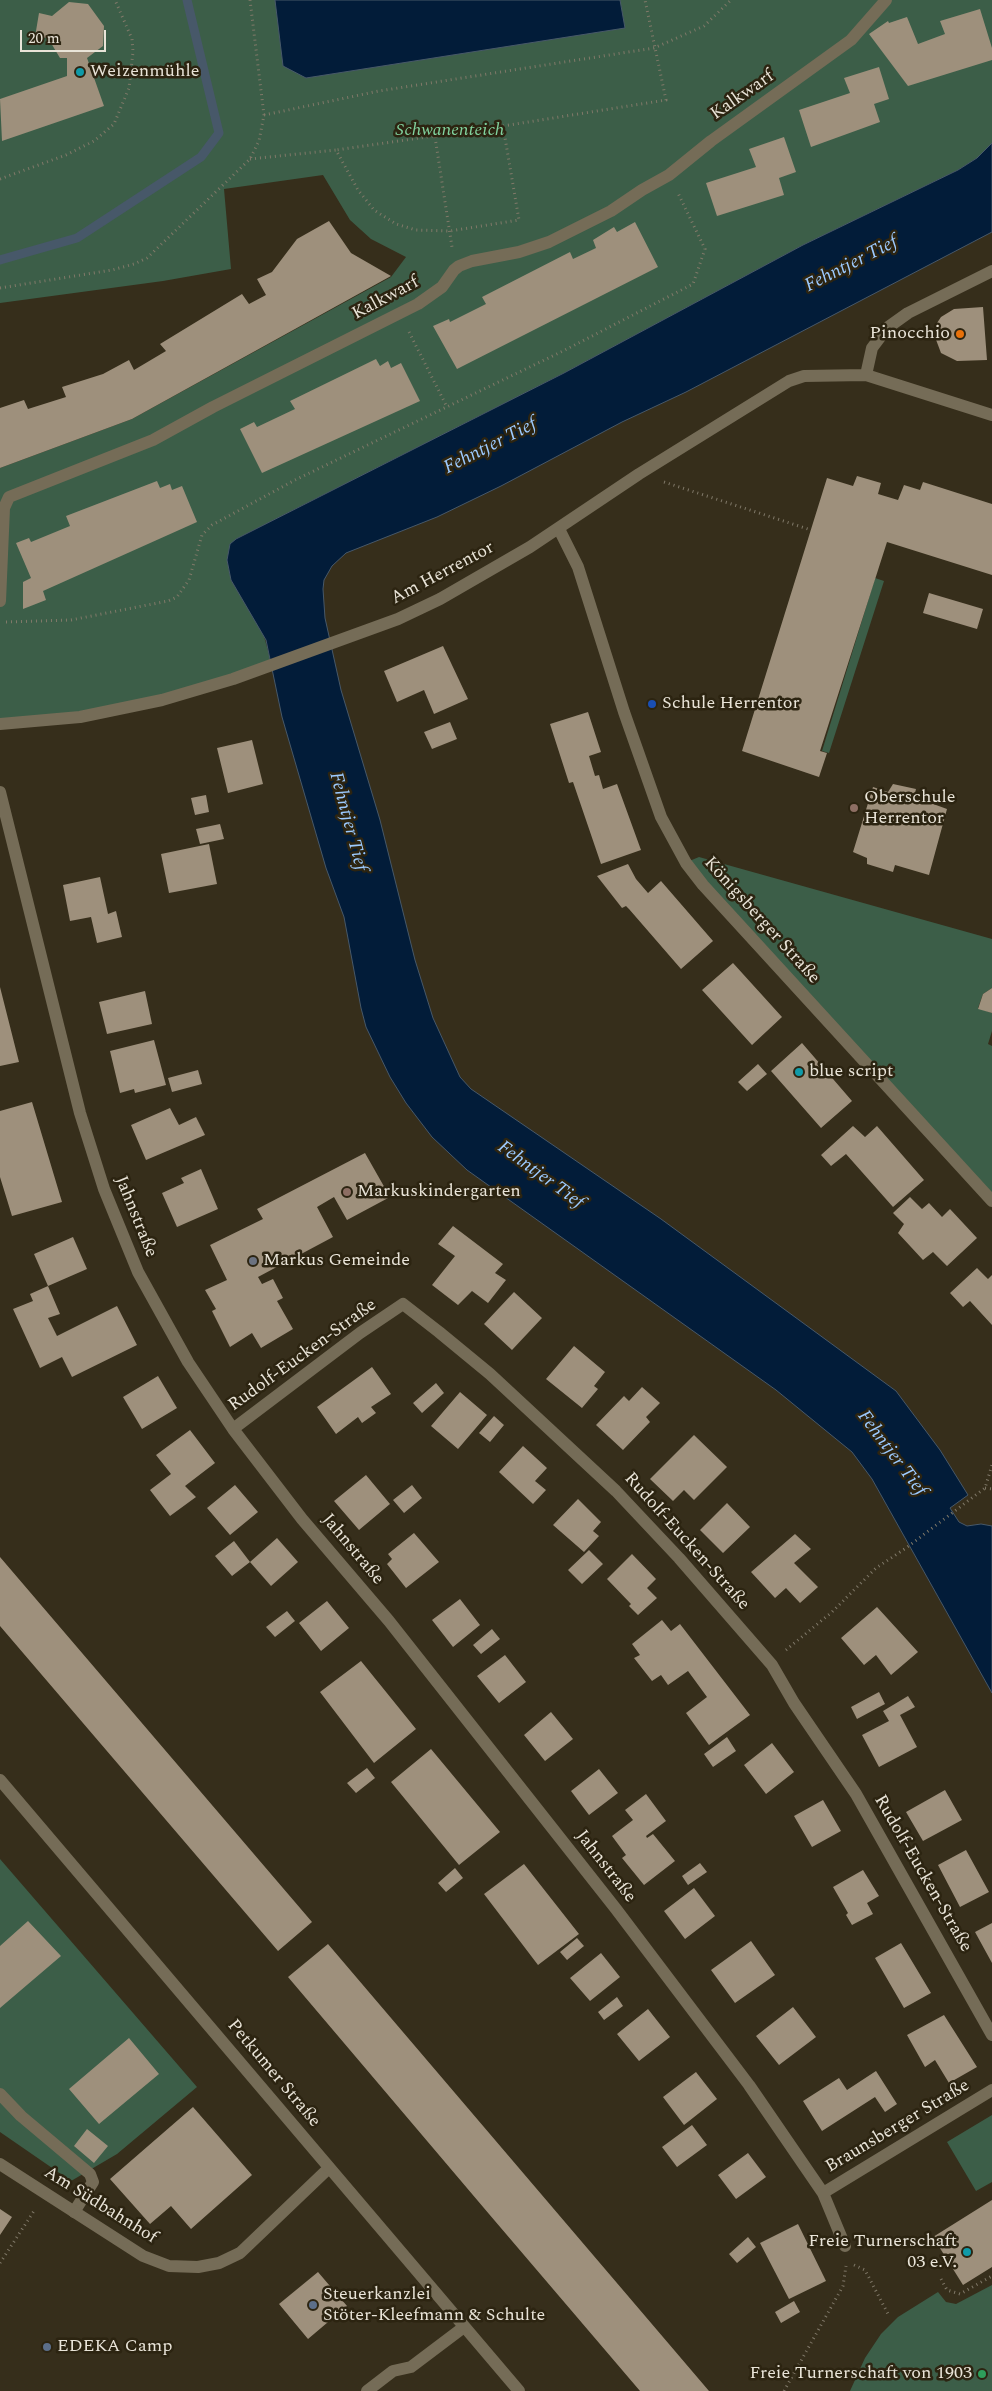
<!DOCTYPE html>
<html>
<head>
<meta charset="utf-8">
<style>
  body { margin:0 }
  #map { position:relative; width:992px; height:2391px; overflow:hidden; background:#362e1b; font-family:Spectral,serif }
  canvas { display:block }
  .scale { position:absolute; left:20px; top:30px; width:86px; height:22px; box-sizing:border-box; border:2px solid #e9e4d8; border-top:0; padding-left:6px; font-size:15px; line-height:18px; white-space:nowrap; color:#e9e4d8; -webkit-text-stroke:4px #2c2411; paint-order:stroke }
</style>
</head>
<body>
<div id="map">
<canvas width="992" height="2391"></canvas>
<div class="scale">20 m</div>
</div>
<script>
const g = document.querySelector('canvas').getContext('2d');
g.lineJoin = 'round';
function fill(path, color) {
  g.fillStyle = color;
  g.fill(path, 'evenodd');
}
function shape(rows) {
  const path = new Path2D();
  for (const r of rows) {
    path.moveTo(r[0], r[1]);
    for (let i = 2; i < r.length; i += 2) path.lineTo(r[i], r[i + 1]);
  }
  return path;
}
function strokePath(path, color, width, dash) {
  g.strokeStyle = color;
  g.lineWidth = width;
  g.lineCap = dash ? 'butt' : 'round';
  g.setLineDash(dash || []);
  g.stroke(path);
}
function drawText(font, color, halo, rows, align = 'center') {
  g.font = font + ' Spectral,serif';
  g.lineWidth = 5;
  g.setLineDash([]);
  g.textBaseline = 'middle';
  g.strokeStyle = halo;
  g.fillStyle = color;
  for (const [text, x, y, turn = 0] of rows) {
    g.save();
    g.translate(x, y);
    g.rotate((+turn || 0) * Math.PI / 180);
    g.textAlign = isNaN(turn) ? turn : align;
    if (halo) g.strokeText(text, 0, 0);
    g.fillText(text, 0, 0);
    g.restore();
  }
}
const green = shape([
  [0,0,992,0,992,143,977,158,958,170,803,245,564,373,236,539,231,580,263,633,272,665,162,700,0,724,0,468,132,419,391,277,406,257,371,239,350,220,323,175,224,189,231,269,163,281,0,303],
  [875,578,884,581,829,753,822,751],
  [699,857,992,939,992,988,983,994,978,1008,992,1013,992,1031,988,1044,992,1046,992,1200,687,862],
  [0,1859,197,2087,117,2154,71,2181,0,2132],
  [992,2115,992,2182,976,2191,947,2142],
  [992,2285,992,2391,850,2391,865,2358,881,2334,898,2317,938,2292,946,2302,956,2304]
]);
const water = shape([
  [275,0,620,0,625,28,306,78,283,66,275,0],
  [992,143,992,232,686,392,622,422,501,486,437,517,346,553,332,566,324,580,323,589,325,618,341,690,380,820,415,960,433,1018,460,1077,471,1089,661,1219,896,1391,940,1450,968,1495,950,1508,959,1522,967,1526,981,1524,992,1526,992,1693,872,1479,852,1452,776,1390,467,1170,432,1137,406,1103,390,1077,366,1027,361,1008,344,917,326,868,282,717,266,640,231,580,227,560,230,544,236,539,564,373,803,245,958,170,977,158,992,143]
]);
const stream = shape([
  [0,260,77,238,201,157,219,133,187,0]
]);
const building = shape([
  [69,2,88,4,104,26,103,46,87,58,104,106,2,141,0,99,67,76,67,58,60,58,48,38,35,37,39,13,52,16],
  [980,9,992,48,992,60,908,86,869,34,888,21,889,23,907,17,918,44,945,34,940,21],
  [879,67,889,99,874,104,880,122,811,147,799,110,850,93,844,78],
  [784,137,796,172,779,178,784,195,717,216,706,183,756,167,749,149],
  [329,221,351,253,391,276,132,419,0,468,0,408,24,400,28,409,66,397,62,387,103,374,129,360,134,370,166,351,160,344,242,294,249,304,266,295,257,279,272,272,297,239],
  [635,222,658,267,457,369,433,326,449,319,450,322,486,304,482,297,570,252,573,259,596,248,593,240,614,227,617,232],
  [983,307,987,360,957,361,941,353,935,337,937,323,941,317,954,309],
  [376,359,380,366,388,361,391,368,401,363,420,401,262,473,240,429,254,422,257,427,295,409,290,401],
  [857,476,881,483,878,494,898,500,904,485,920,490,923,482,992,504,992,575,887,542,820,751,827,753,819,777,742,751,827,478,853,486],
  [157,481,160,488,170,484,172,490,182,486,197,522,43,591,46,600,23,609,23,582,31,578,16,543,29,538,31,542,70,526,66,516],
  [929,593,983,609,977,629,923,613],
  [443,646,468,699,434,714,424,690,397,702,384,671],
  [588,712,601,752,589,756,595,776,599,775,603,789,617,784,641,850,601,864,573,782,569,783,550,724],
  [450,722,457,739,432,749,424,732],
  [252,740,263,784,228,793,217,748],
  [893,784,916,789,914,797,947,809,929,875,895,865,893,872,867,864,867,858,853,852,873,787,888,792],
  [206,795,209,812,195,815,191,798],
  [220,824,224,839,200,844,196,829],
  [209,844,217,884,169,893,161,854],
  [628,864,636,879,648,893,661,881,713,941,681,969,629,909,626,906,622,908,597,876],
  [100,877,108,914,116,911,122,937,97,943,91,917,70,921,63,885],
  [733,963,782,1017,752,1045,702,990],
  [0,987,19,1062,0,1066],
  [992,988,992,1013,978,1009,983,994],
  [145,991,152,1024,107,1034,99,1002],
  [154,1040,166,1085,135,1093,134,1089,120,1093,110,1051],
  [802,1043,852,1101,821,1128,771,1071],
  [758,1064,767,1074,747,1091,738,1082],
  [198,1070,202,1084,172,1092,168,1078],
  [32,1102,62,1202,12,1216,0,1177,0,1111],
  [170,1108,179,1125,196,1117,205,1135,146,1160,131,1125],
  [853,1126,865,1137,877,1126,924,1180,893,1207,846,1154,831,1166,821,1155],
  [365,1153,390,1197,347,1220,334,1197,317,1207,333,1237,258,1277,262,1284,273,1279,283,1298,277,1301,293,1329,261,1348,252,1333,230,1347,212,1311,216,1309,205,1290,227,1280,210,1245,263,1219,257,1209],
  [201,1169,218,1209,177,1227,162,1193,184,1183,181,1178],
  [910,1197,922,1209,929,1203,942,1217,950,1209,977,1238,947,1266,933,1252,923,1260,898,1233,904,1224,893,1213],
  [453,1226,503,1264,495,1273,506,1280,488,1303,472,1291,458,1305,432,1285,455,1256,438,1244],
  [73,1237,87,1269,48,1286,34,1254],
  [977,1268,988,1279,992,1275,992,1325,970,1301,963,1307,950,1293],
  [48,1286,60,1314,48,1318,57,1336,117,1306,137,1345,72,1377,62,1357,40,1368,13,1309,33,1301,30,1294],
  [514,1292,542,1318,512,1350,484,1324],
  [574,1346,605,1372,594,1386,598,1389,582,1408,546,1379],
  [372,1367,391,1394,371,1407,376,1413,362,1423,358,1417,336,1434,317,1407],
  [158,1376,177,1408,142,1429,123,1397],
  [436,1383,444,1393,422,1413,413,1403],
  [642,1387,660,1403,646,1417,650,1422,623,1450,596,1425,624,1396,629,1401],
  [460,1392,487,1415,458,1449,431,1426],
  [494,1416,504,1425,490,1442,479,1433],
  [190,1430,215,1463,185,1486,196,1497,170,1516,150,1490,171,1474,156,1455],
  [694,1435,727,1467,694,1500,684,1490,673,1501,650,1479],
  [523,1446,547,1468,535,1481,546,1490,533,1504,499,1472],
  [366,1475,390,1504,359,1530,334,1501],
  [235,1485,258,1512,230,1535,207,1508],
  [412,1485,422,1498,404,1513,393,1500],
  [578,1499,601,1522,593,1531,599,1536,584,1552,553,1525],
  [727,1503,750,1527,723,1553,700,1530],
  [414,1533,439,1562,406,1588,387,1564,392,1559,388,1554],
  [795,1534,811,1549,794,1563,818,1587,800,1603,786,1588,775,1598,751,1572],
  [277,1538,298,1562,271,1586,250,1562],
  [234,1541,250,1562,232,1576,215,1556],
  [589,1550,603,1564,582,1584,568,1570],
  [632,1554,656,1579,647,1588,657,1598,638,1615,629,1606,631,1604,607,1579],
  [0,1557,312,1922,278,1951,0,1626],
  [460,1599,480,1625,453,1647,432,1620],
  [327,1601,349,1628,321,1651,299,1623],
  [877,1607,918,1652,891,1675,876,1655,864,1665,841,1638],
  [287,1611,295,1621,275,1637,266,1627],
  [662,1620,671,1631,680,1624,750,1715,709,1745,686,1713,707,1697,688,1671,668,1685,661,1675,652,1681,634,1658,640,1655,632,1644],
  [492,1629,500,1639,481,1654,473,1645],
  [505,1655,526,1682,499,1703,477,1676],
  [361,1661,416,1729,374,1763,320,1692],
  [879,1692,885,1704,857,1719,851,1707],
  [908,1696,915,1707,900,1715,917,1747,879,1767,862,1735,889,1721,883,1711],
  [551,1712,573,1739,545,1761,524,1735],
  [727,1737,736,1751,713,1767,704,1754],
  [772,1743,794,1772,766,1794,744,1765],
  [431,1749,500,1832,459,1865,391,1782],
  [367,1768,375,1778,356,1793,347,1783],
  [599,1769,618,1793,589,1815,571,1791],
  [945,1790,962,1820,923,1841,906,1812],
  [646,1794,666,1821,646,1836,647,1838,653,1834,675,1861,644,1885,622,1858,626,1855,612,1836,633,1820,625,1810],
  [823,1800,841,1831,812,1847,794,1816],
  [966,1850,989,1892,960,1907,938,1865],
  [700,1863,707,1872,688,1885,682,1876],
  [524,1864,579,1934,538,1965,484,1894],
  [455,1868,463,1878,446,1892,438,1883],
  [863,1870,879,1896,867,1903,873,1914,852,1925,846,1915,848,1913,833,1887],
  [694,1888,715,1916,685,1939,664,1911],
  [28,1921,61,1956,0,2008,0,1946],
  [992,1923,992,1963,975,1932],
  [577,1938,584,1946,567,1960,560,1952],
  [751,1941,775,1975,735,2003,711,1970],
  [901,1943,931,1993,904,2008,875,1958],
  [328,1944,368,1991,709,2391,640,2391,489,2214,288,1977],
  [601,1953,620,1977,590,2001,570,1978],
  [617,1997,623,2006,604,2020,598,2012],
  [793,2007,816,2037,779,2065,756,2036],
  [648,2009,670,2037,639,2061,617,2034],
  [944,2015,977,2067,949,2083,935,2060,925,2067,907,2035],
  [129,2038,159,2074,99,2124,69,2089],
  [876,2071,897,2104,885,2112,875,2097,822,2131,803,2101,839,2078,847,2090],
  [696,2072,717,2099,684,2125,663,2097],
  [193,2107,252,2175,191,2229,171,2206,150,2224,110,2179],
  [692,2125,707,2145,677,2167,662,2147],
  [87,2129,108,2146,94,2163,74,2146],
  [748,2153,766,2177,736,2199,718,2175],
  [992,2200,992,2267,963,2285,933,2237],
  [0,2209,12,2217,0,2235],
  [798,2224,826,2281,789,2299,760,2243],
  [748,2237,756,2247,737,2263,729,2254],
  [318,2272,347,2306,308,2339,279,2304],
  [794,2301,800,2312,781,2323,775,2312]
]);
const path = shape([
  [264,115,379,91,654,48,704,26,731,0],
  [503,126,666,100,645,0],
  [435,137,452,247],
  [250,159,336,150,358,190,374,210,396,224,416,230,450,231,519,220,503,126,336,150],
  [0,179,66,155,94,141,114,124,129,88,133,52,132,39,115,0],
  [0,288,112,270,134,264,147,258,250,159,259,141,264,115,250,0],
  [409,332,447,407],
  [664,482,811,530],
  [6,622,71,620,168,601,177,597,189,580,202,535,212,525,295,480,563,351,693,284,705,249,678,193],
  [985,1488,992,1489],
  [786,1650,832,1612,876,1568,906,1548,985,1488,992,1465],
  [0,2263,34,2211],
  [854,2265,865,2270,888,2314],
  [941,2279,947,2290,960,2294,992,2276],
  [784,2391,843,2286,846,2266]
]);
const service = shape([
  [0,2094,21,2116,90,2174,93,2182,74,2212],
  [367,2391,393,2371,411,2367,464,2327]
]);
const minor = shape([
  [866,375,872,348,887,328,908,313,992,271],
  [559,529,578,567,624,712,661,817,686,863,703,885,992,1201],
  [0,601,4,508,9,497,153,440,213,407,418,304,442,287,454,270,459,266,472,261,519,252,549,242,611,211,642,190,669,175,711,141,851,40,886,0],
  [0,724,80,717,162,700,233,679,398,619,440,599,530,547,639,474,789,381,804,376,866,375,992,415],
  [0,792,80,1113,104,1189,138,1272,188,1362,233,1429,302,1519,389,1621,616,1909,749,2085,823,2193,845,2246],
  [233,1429,360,1333,403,1304,439,1332,490,1374,616,1491,679,1558,772,1665,794,1703,856,1794,992,2035],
  [0,2164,143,2256,169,2266,198,2267,219,2263,240,2253,329,2168],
  [823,2193,992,2090]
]);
const tertiary = shape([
  [0,1780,519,2391]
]);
const markers = [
  [80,72,5,"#0f9aa8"],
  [960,334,5,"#e8710a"],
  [652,704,5,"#1a4fb4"],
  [854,808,5,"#8d6e63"],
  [799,1072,5,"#0f9aa8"],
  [347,1192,5,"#8d6e63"],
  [253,1261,5,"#6b7280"],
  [967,2252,5,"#0f9aa8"],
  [313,2305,5,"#5c6f8a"],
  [47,2347,5,"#5c6f8a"],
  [982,2374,5,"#2e9e5b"]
];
const poiNames = [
  ["Weizenmühle",90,72],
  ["Pinocchio",950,334,"right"],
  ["Schule Herrentor",662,704],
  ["Oberschule",864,798],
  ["Herrentor",864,819],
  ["blue script",809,1072],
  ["Markuskindergarten",357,1192],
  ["Markus Gemeinde",263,1261],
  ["Freie Turnerschaft",957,2242,"right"],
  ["03 e.V.",957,2263,"right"],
  ["Steuerkanzlei",323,2295],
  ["Stöter-Kleefmann & Schulte",323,2316],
  ["EDEKA Camp",57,2347],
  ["Freie Turnerschaft von 1903",972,2374,"right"]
];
const streetNames = [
  ["Kalkwarf",743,96,-35],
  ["Kalkwarf",386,299,-28],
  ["Am Herrentor",443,574,-28],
  ["Königsberger Straße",761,921,48],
  ["Jahnstraße",135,1217,68],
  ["Rudolf-Eucken-Straße",303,1356,-36],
  ["Rudolf-Eucken-Straße",686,1542,48],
  ["Jahnstraße",352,1550,50],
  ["Jahnstraße",605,1867,52],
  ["Rudolf-Eucken-Straße",922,1874,60],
  ["Petkumer Straße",273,2074,50],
  ["Braunsberger Straße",898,2127,-31],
  ["Am Südbahnhof",100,2206,32]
];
const parkNames = [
  ["Schwanenteich",450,131]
];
const waterNames = [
  ["Fehntjer Tief",852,265,-27],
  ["Fehntjer Tief",491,447,-27],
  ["Fehntjer Tief",347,822,75],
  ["Fehntjer Tief",540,1176,36],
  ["Fehntjer Tief",891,1454,53]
];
fill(green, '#3c5e48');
fill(water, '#021c39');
strokePath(water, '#475869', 1);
strokePath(stream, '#475869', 9);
fill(building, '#9e907c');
strokePath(path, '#807969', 3, [1, 4]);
strokePath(service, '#756c57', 12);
strokePath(minor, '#756c57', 12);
strokePath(tertiary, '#756c57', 12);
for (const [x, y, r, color] of markers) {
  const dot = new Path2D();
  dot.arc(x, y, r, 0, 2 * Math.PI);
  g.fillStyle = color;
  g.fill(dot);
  strokePath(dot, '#2c2411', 2);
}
drawText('18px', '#e9e4d8', '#2c2411', poiNames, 'left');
drawText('18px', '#e9e4d8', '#2c2411', streetNames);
drawText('italic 18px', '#82d49f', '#2c2411', parkNames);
drawText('italic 19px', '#9ccaff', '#2c2411', waterNames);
</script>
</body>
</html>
